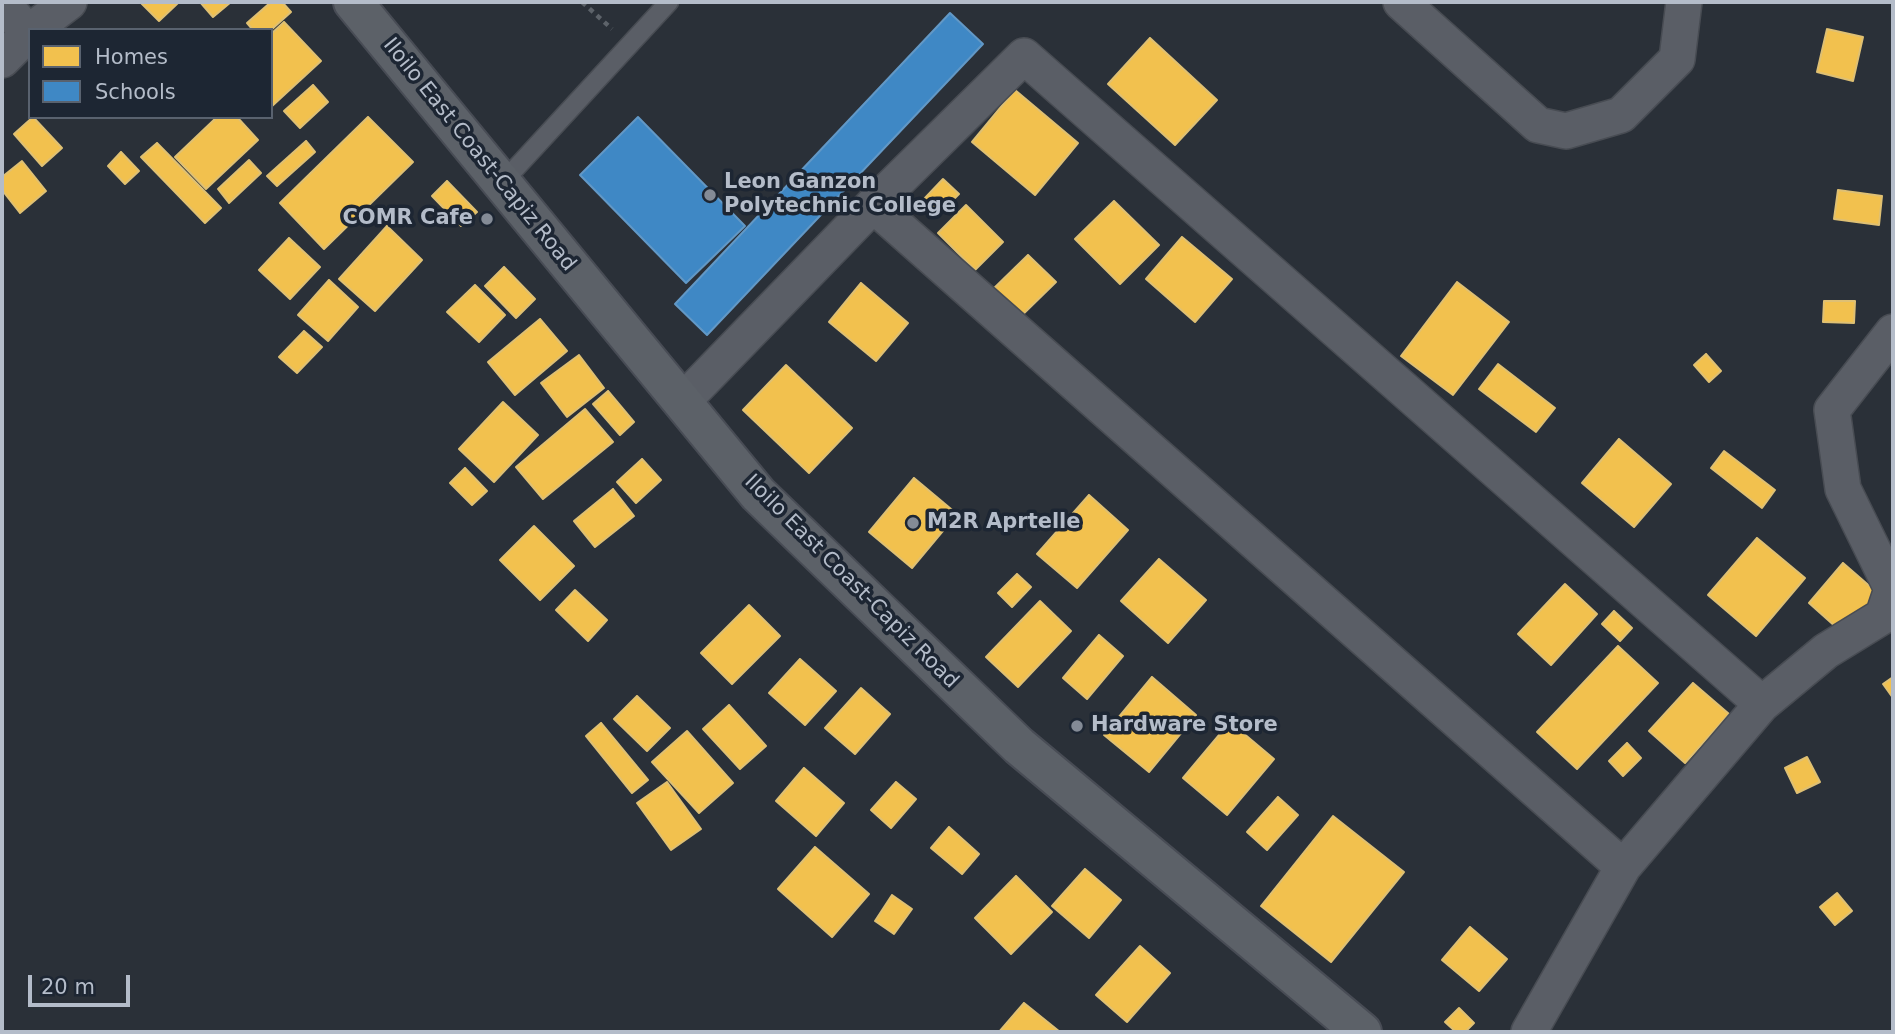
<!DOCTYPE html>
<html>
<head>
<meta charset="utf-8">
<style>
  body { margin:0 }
  #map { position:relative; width:1895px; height:1034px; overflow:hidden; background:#2a3038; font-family:"DejaVu Sans",sans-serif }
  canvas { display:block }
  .frame { position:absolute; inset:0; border:4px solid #b4bcc9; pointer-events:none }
  .legend { position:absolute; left:28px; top:28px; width:245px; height:91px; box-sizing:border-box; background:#1d2633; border:2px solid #59626f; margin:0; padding:9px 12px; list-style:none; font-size:21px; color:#b4bcc9 }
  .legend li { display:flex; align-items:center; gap:14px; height:35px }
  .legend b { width:35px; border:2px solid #59626f }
  .scale { position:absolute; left:28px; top:975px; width:102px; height:32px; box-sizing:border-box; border:4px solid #b4bcc9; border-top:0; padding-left:9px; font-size:21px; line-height:24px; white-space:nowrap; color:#b4bcc9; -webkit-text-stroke:5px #1d2633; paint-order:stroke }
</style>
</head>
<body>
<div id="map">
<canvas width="1895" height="1034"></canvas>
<div class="frame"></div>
<ul class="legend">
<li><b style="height:19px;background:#f2c14e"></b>Homes</li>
<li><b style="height:19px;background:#3f88c5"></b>Schools</li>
</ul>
<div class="scale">20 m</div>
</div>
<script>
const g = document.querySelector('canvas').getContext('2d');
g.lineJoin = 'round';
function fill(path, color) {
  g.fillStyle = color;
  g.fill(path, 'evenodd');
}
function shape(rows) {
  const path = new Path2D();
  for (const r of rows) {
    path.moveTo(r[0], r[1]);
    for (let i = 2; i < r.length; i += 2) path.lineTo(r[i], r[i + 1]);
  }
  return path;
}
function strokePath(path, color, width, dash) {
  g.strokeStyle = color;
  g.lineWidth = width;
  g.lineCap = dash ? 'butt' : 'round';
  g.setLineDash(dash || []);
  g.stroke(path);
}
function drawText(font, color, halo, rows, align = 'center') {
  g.font = font + ' "DejaVu Sans",sans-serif';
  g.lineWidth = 7;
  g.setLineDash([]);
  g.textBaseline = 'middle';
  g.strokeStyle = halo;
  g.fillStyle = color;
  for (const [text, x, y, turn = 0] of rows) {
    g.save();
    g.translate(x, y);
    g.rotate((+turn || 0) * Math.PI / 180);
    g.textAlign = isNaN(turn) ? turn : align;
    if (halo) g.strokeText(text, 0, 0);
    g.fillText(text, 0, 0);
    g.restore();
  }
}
const homes = shape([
  [140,2,176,2,178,3,159,21,140,2],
  [200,2,231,2,213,17,200,2],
  [271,2,282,2,291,12,271,30,253,30,247,23,271,2],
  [284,22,321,61,271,107,271,34,284,22],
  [1827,29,1863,37,1853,81,1817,72,1827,29],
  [1150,38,1217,100,1175,145,1108,84,1150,38],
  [313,85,328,102,300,128,284,111,313,85],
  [1015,90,1078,143,1035,195,972,142,1015,90],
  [33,117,62,148,42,166,14,134,33,117],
  [217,117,237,117,258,140,206,189,175,157,217,117],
  [368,117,413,162,324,249,280,203,368,117],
  [306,141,315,152,277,186,267,176,306,141],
  [157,143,221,208,205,223,141,157,157,143],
  [121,152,139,171,125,184,108,166,121,152],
  [249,160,261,173,229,203,218,189,249,160],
  [22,161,46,191,20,213,2,190,2,177,22,161],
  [943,179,959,194,939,214,924,199,943,179],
  [447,181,477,212,461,226,432,196,447,181],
  [1838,190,1882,196,1879,225,1834,219,1838,190],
  [1114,201,1159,245,1120,284,1075,239,1114,201],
  [966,205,1003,242,975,270,938,233,966,205],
  [387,226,422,260,375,311,339,279,387,226],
  [1182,237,1232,279,1195,322,1146,279,1182,237],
  [289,238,320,267,290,299,259,270,289,238],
  [1028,255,1056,282,1015,322,988,294,1028,255],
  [504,267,535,299,516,318,485,286,504,267],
  [329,280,358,307,328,341,298,315,329,280],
  [1457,282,1509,322,1453,395,1401,356,1457,282],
  [861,283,908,323,876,361,829,322,861,283],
  [475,285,505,315,479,342,447,312,475,285],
  [1824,301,1855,301,1854,323,1823,322,1824,301],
  [540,319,567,351,515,395,488,362,540,319],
  [304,331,322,347,297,373,279,357,304,331],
  [1706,354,1721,371,1709,382,1694,365,1706,354],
  [579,355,604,388,567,417,541,383,579,355],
  [1498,364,1555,408,1536,432,1479,389,1498,364],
  [786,365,852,428,809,473,743,410,786,365],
  [608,391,634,422,620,435,593,404,608,391],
  [503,402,538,435,494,482,459,449,503,402],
  [585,409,613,442,543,499,516,467,585,409],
  [1619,439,1671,484,1634,527,1582,483,1619,439],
  [1724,451,1775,490,1762,508,1711,468,1724,451],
  [642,459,661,480,636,503,617,482,642,459],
  [465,468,487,491,472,505,450,483,465,468],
  [914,478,957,514,912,568,869,532,914,478],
  [613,489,634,516,595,547,574,521,613,489],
  [1089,495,1128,530,1077,588,1037,554,1089,495],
  [534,526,574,566,540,600,500,560,534,526],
  [1757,538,1805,578,1756,636,1708,595,1757,538],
  [1159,559,1206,600,1168,643,1121,601,1159,559],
  [1843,563,1881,596,1846,636,1809,603,1843,563],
  [1017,574,1031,587,1012,607,998,593,1017,574],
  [1565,584,1597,614,1551,665,1518,634,1565,584],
  [575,590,607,620,588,641,556,610,575,590],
  [1040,601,1071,631,1018,687,986,657,1040,601],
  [749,605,780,636,732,684,701,653,749,605],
  [1614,611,1632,628,1620,641,1602,624,1614,611],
  [1099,635,1123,656,1087,699,1063,678,1099,635],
  [1618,646,1658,683,1577,769,1537,732,1618,646],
  [800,659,836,691,805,725,769,693,800,659],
  [1152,677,1196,715,1149,772,1104,735,1152,677],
  [1893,677,1893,698,1883,684,1893,677],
  [1693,683,1729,714,1685,763,1649,731,1693,683],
  [861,688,890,714,855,754,825,728,861,688],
  [637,696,670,728,647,751,614,719,637,696],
  [729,705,766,746,740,769,703,729,729,705],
  [1230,722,1274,759,1227,815,1183,778,1230,722],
  [601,723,648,780,632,793,586,736,601,723],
  [687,731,733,783,699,813,652,762,687,731],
  [1627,743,1641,758,1623,776,1609,761,1627,743],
  [1807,757,1820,782,1797,793,1785,768,1807,757],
  [804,768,844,803,816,836,776,801,804,768],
  [667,782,701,829,671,850,637,803,667,782],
  [896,782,916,799,891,828,871,810,896,782],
  [1278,797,1298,815,1267,850,1247,832,1278,797],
  [1333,816,1404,872,1331,962,1261,906,1333,816],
  [949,827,979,854,962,874,931,848,949,827],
  [815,847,869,894,832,937,778,889,815,847],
  [1085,869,1121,900,1089,938,1052,906,1085,869],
  [1016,876,1052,912,1011,954,975,918,1016,876],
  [1837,893,1852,911,1835,925,1820,907,1837,893],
  [892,895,912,909,894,934,875,921,892,895],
  [1470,927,1507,959,1479,991,1442,960,1470,927],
  [1140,946,1170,973,1127,1022,1096,995,1140,946],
  [1024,1003,1060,1032,999,1032,1024,1003],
  [1459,1008,1474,1023,1465,1032,1456,1032,1445,1022,1459,1008]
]);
const schools = shape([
  [950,13,983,44,707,335,675,304,950,13],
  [638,117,745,226,686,283,580,175,638,117]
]);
const path = shape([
  [582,2,612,29]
]);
const service = shape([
  [502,183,669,2]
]);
const minor = shape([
  [2,2,28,33],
  [1401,2,1538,125,1566,131,1621,115,1677,59,1684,2],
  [32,30,69,2],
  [2,60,30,32],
  [873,205,1024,56,1762,704],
  [682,402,873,205,1623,867],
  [1529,1032,1623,867,1762,704,1826,651,1883,616,1892,589,1843,489,1832,410,1893,332]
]);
const primary = shape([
  [353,2,758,494,1019,746,1362,1032]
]);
const markers = [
  [710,195,7,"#848b96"],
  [487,219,7,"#848b96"],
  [913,523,7,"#848b96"],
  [1077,726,7,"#848b96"]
];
const streetNames = [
  ["Iloilo East Coast-Capiz Road",479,155,51],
  ["Iloilo East Coast-Capiz Road",851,582,45]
];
const poiNames = [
  ["Leon Ganzon",724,183],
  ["Polytechnic College",724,207],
  ["COMR Cafe",473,219,"right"],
  ["M2R Aprtelle",927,523],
  ["Hardware Store",1091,726]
];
fill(homes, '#f2c14e');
strokePath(homes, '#dfc073', 2);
fill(schools, '#3f88c5');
strokePath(schools, '#6298c6', 2);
strokePath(service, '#484c53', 21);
strokePath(minor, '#484c53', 38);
strokePath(primary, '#484c55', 42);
strokePath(path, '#5d636a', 4.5, [5, 5]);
strokePath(service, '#5a5e66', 18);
strokePath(minor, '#5a5e66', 35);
strokePath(primary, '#5c6168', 38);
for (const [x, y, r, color] of markers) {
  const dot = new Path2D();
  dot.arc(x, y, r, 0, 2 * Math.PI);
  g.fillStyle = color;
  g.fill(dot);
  strokePath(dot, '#1d2633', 2.5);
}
drawText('21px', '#b4bcc9', '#1d2633', streetNames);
drawText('bold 21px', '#b4bcc9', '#1d2633', poiNames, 'left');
</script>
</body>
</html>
